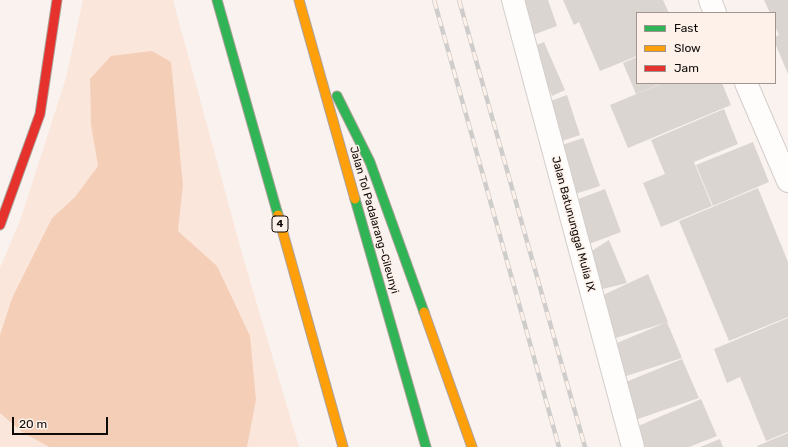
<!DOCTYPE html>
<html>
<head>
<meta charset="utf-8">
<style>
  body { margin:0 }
  #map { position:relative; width:788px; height:447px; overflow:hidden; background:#f9f2ee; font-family:Rubik,sans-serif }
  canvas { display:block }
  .legend { position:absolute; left:636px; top:12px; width:140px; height:72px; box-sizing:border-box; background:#fdf1ea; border:1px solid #9d9590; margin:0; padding:5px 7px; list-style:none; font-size:12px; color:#0e0a08 }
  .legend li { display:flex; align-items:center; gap:8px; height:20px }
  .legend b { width:20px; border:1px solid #9d9590 }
  .scale { position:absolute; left:12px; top:417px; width:96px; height:18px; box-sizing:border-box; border:2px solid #0e0a08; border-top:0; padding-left:5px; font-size:12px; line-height:14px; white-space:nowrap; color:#0e0a08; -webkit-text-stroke:3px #fdf1ea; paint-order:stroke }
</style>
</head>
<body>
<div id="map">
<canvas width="788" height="447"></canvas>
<ul class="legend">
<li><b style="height:5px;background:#30b455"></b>Fast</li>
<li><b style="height:5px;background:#ff9f0a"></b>Slow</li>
<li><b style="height:5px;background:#e5322d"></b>Jam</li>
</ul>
<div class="scale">20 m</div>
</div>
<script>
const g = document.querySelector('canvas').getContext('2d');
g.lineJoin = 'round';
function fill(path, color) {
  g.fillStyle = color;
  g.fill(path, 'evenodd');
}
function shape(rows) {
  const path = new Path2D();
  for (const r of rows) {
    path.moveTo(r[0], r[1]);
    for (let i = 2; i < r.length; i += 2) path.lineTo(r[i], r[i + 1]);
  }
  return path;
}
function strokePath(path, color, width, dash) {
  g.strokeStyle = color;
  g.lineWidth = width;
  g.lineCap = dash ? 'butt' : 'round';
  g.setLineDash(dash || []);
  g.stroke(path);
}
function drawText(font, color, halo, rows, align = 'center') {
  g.font = font + ' Rubik,sans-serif';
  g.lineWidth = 3;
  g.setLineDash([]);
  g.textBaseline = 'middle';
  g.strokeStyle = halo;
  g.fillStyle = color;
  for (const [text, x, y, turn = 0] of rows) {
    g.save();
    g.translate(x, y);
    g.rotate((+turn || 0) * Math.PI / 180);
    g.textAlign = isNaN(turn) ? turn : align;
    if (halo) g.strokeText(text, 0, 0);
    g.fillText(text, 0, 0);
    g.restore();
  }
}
const green = shape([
  [83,0,173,0,241,250,299,447,247,447,256,400,217,266,178,231,183,185,180,152,90,79,91,125,98,166,75,197,52,218,12,298,0,335,0,268,21,218,66,78],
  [0,413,22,432,49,447,0,447]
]);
const forest = shape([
  [152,51,171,62,183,185,178,231,217,266,250,336,256,400,247,447,49,447,22,432,0,413,0,335,12,298,52,218,75,197,98,166,91,125,90,79,111,56]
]);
const building = shape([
  [520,0,548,0,557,26,533,35],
  [563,0,663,0,669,13,637,13,637,56,600,71,579,22,574,25],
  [764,0,788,0,788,74,775,43,775,37,779,35,775,26,775,13,770,13],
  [544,42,565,90,552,96,532,47],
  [637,57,637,83,662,83,636,94,623,63],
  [663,83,722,83,731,105,628,148,610,105],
  [567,95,580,135,562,141,548,102],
  [724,109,738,144,694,162,712,206,661,227,643,183,665,174,651,140],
  [583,138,600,186,572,195,556,147],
  [753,142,769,182,713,206,696,165],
  [758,188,788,262,788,317,729,341,679,221],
  [605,189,621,232,589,244,573,201],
  [609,240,627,283,595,291,585,255],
  [648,274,668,322,609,340,599,297],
  [788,318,788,432,766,441,740,377,727,383,714,349],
  [667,322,682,358,620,378,612,345],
  [682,359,699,398,632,421,621,384],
  [701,399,717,436,689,447,641,447,636,427],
  [788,433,788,447,758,447,757,446],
  [720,439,723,447,700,447]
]);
const street = shape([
  [513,0,633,447],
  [710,0,715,13],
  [746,83,788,181]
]);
const fast = shape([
  [217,0,278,215],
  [337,96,370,162,424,312],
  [355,199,426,447]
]);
const slow = shape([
  [299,0,355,199],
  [278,215,343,447],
  [424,312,472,447]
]);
const jam = shape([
  [0,225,40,114,57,0]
]);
const rail = shape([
  [434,0,559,447],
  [459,0,585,447]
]);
const shields = [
  [280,224,16]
];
const shieldNames = [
  ["4",280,224]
];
const streetNames = [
  ["Jalan Tol Padalarang–Cileunyi",374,220,74],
  ["Jalan Batununggal Mulia IX",573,224,75]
];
fill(green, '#fbe6db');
fill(forest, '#f4ceb7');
fill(building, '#dbd5d2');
strokePath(street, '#d3cecb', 24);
strokePath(fast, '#ada199', 11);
strokePath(slow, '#ada199', 11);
strokePath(jam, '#ada199', 11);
strokePath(street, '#fefdfc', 22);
strokePath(fast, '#30b455', 9);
strokePath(slow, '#ff9f0a', 9);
strokePath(jam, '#e5322d', 9);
strokePath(rail, '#cfcdcc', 4.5);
strokePath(rail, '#fdf1ea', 3, [9]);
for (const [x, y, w] of shields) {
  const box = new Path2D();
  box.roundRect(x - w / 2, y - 8, w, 16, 3);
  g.fillStyle = '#fdf1ea';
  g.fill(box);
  strokePath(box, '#0e0a08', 1);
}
drawText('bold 10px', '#0e0a08', null, shieldNames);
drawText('11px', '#0e0a08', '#fdf1ea', streetNames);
</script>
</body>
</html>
